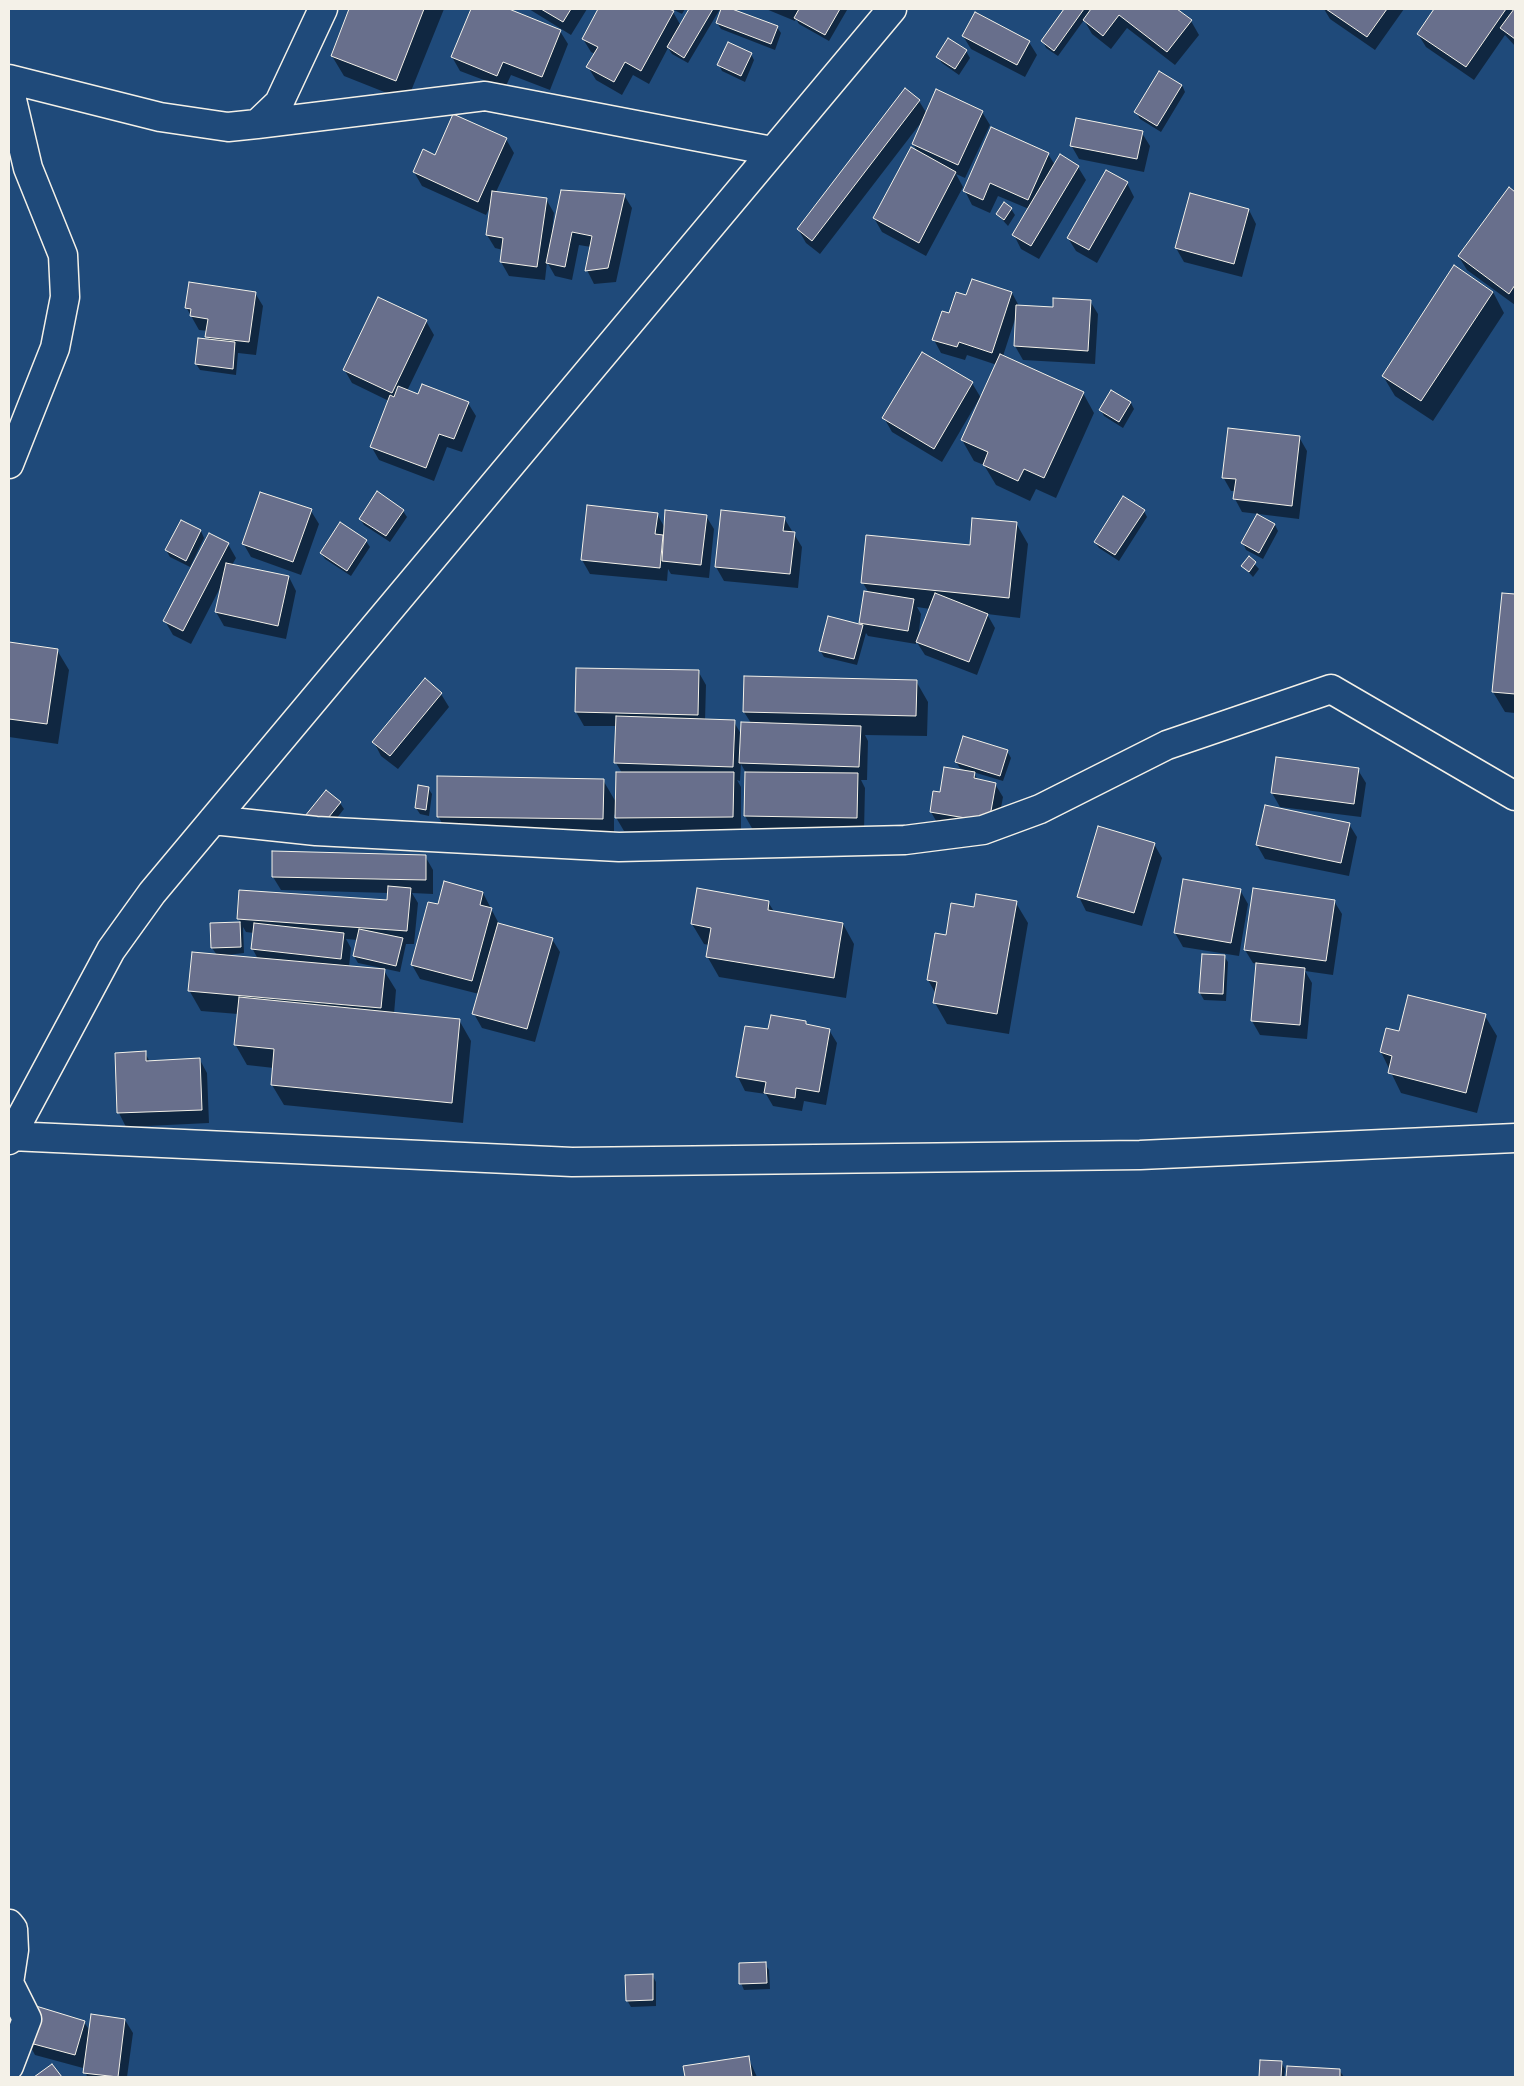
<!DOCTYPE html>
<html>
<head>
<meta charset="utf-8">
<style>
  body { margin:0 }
  #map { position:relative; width:1524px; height:2086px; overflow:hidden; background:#1f4a7a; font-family:Caveat,sans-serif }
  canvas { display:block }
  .frame { position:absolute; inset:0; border:10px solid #f4f1e8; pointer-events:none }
</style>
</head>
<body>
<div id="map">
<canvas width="1524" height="2086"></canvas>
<div class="frame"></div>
</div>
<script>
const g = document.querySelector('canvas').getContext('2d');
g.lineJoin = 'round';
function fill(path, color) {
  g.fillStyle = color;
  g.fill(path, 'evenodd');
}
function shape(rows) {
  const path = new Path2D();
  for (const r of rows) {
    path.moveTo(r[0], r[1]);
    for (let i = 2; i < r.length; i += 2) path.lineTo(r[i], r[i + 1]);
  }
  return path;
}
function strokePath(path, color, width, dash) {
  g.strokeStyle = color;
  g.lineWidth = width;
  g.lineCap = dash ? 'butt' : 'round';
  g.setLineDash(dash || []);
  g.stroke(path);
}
const shadow = shape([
  [351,9,444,9,407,101,344,76,332,56],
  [472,9,505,9,560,31,568,44,550,90,511,75,505,88,460,71,452,57],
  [529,9,587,9,571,35],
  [600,9,667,9,673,12,681,26,691,9,720,9,688,63,672,54,668,48,649,84,633,75,622,95,596,80,588,67,595,54,591,52,583,39],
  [672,9,685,9,682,14],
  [723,9,728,9,777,27,781,33,775,50,721,29,717,23],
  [766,9,846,9,847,10,829,41,799,24,796,19,795,21],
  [1066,9,1090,9,1091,11,1093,9,1175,9,1191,21,1199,35,1175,65,1127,28,1111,49,1092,34,1084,20,1058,56,1046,48,1043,41],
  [1324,9,1404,9,1375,50,1330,19],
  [1435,9,1515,9,1515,46,1505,35,1474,80,1426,47,1418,34],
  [963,36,1029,42,1037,55,1025,77,971,49],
  [949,40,966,51,970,58,959,75,942,63,938,57],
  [751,54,754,60,745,82,722,71,719,65],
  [1182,85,1185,92,1161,132,1140,119,1136,112],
  [919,101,927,114,982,112,990,125,965,178,956,174,963,187,926,256,882,232,874,218,918,153,913,144,923,120,820,254,806,243,798,229],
  [1142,133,1150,146,1144,172,1079,159,1071,145],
  [506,139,514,153,496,192,546,199,554,213,552,231,624,195,632,208,616,282,594,284,587,270,591,247,579,245,572,280,555,276,547,262,545,280,509,276,501,262,503,250,495,248,487,235,491,205,486,215,422,186,414,172,435,156],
  [1048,154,1055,165,1078,167,1086,180,1039,259,1021,249,1014,235,1029,209,998,196,990,213,972,205,965,191],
  [1127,183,1134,197,1097,263,1076,251,1068,238],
  [1509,189,1515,193,1515,305,1467,270,1459,257],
  [1011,209,1015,215,1008,226,997,214],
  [1249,210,1256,224,1242,277,1184,262,1176,248],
  [1493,292,1504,313,1433,421,1395,396,1383,376],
  [255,293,263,306,256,355,238,353,236,375,200,370,196,364,209,340,208,331,199,330,186,307],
  [1012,293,1019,306,1054,308,1090,301,1098,314,1095,364,1023,360,1015,346,1016,316,1003,356,1083,393,1094,413,1056,498,1036,489,1030,501,996,485,984,465,974,461,962,440,981,400,979,399,942,462,892,432,884,418,922,354,972,383,981,398,997,365,967,355,965,360,941,353,934,340,950,315,967,297],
  [426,321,434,335,407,391,419,395,468,403,476,416,462,452,447,447,434,481,379,460,371,446,389,401,352,383,344,369],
  [1112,392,1131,403,1134,409,1123,428,1104,416,1101,410],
  [1299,437,1307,451,1299,519,1242,512,1235,499,1235,491,1231,491,1223,477],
  [311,511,319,524,301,575,251,557,243,543],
  [403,511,407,517,390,542,364,525,360,519],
  [1144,511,1147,517,1119,561,1099,548,1095,542],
  [657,514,665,528,706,516,714,529,709,578,671,574,668,569,667,581,590,574,582,560],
  [1258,516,1275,525,1278,531,1263,559,1246,550,1243,543],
  [784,518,802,547,798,588,724,581,716,567],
  [181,521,201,531,204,538,190,567,170,557,166,550],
  [1016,523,1028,544,1020,618,987,614,995,628,977,675,925,655,916,641,916,644,868,636,866,633,857,665,824,657,820,650,862,626,860,623,869,593,863,583,971,546],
  [917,607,930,609,918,639,921,614],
  [366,541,370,547,351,576,325,559,321,553],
  [228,544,236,558,232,565,289,577,296,591,286,639,224,626,216,612,221,586,191,644,173,635,165,621],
  [1249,558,1259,569,1253,577,1243,566],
  [1503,595,1515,596,1515,713,1505,712,1493,692],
  [9,643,57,650,69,670,58,744,9,737],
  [698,671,706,685,705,721,734,722,741,734,751,723,744,712,916,681,928,702,927,736,865,735,868,741,867,780,861,780,865,788,864,831,753,830,745,816,746,773,741,764,740,781,737,780,741,787,741,831,624,831,614,814,614,839,450,837,438,816,603,780,617,804,622,773,616,763,617,726,584,726,576,712],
  [441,694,449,707,398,769,381,756,374,742],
  [1007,751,1011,758,1003,781,973,772,978,780,995,784,1003,797,996,835,939,826,931,812,941,793,969,772,960,768,956,762],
  [1358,770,1366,783,1361,817,1280,807,1272,793],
  [428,788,432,794,429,816,420,814,416,808],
  [326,791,340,803,344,809,324,834],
  [1349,824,1357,837,1349,876,1265,859,1257,845],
  [1154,844,1162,858,1142,926,1086,911,1079,897],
  [425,856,433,870,433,894,412,893,418,903,414,944,406,944,400,972,358,963,354,956,358,940,346,939,351,948,349,967,383,969,396,990,394,1014,459,1020,471,1041,463,1123,284,1105,272,1085,274,1068,247,1065,235,1044,238,1014,201,1011,189,990,217,955,212,948,212,925,241,923,238,918,388,902,389,893,281,890,273,877],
  [243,927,246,932,254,933,252,948,258,959,219,956,244,953],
  [1240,890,1248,904,1239,956,1183,947,1175,933],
  [483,893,499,924,552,939,560,952,535,1042,482,1028,474,1014,479,994,420,979,412,965,438,906],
  [1334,901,1342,914,1333,975,1305,971,1312,983,1307,1039,1260,1035,1252,1021,1258,964,1253,963,1245,950],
  [768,902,775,913,843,924,854,944,846,998,719,977,707,956,709,945,704,944,692,924],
  [1016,903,1028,923,1009,1034,947,1024,935,1003,936,994,928,980,947,937,975,908],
  [1203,955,1224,956,1228,962,1226,1001,1204,1000,1200,993],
  [1485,1016,1497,1036,1477,1113,1401,1093,1381,1052],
  [805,1022,808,1026,829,1030,837,1043,826,1105,804,1101,802,1111,773,1106,766,1094,745,1091,738,1077,769,1031],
  [145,1053,150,1062,200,1060,207,1073,209,1123,126,1127,119,1113,116,1054],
  [765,1964,769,1970,770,1989,744,1990,741,1983],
  [652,1975,656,1982,656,2006,631,2007,627,2000],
  [9,2011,17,2012,9,2051],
  [125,2020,133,2033,127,2077,87,2077,84,2063,83,2068,35,2055,28,2042,84,2022,90,2031],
  [748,2057,757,2077,686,2077,685,2068],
  [1261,2061,1281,2062,1285,2069,1284,2077,1260,2077],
  [1288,2067,1339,2070,1344,2077,1287,2077]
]);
const building = shape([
  [349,9,424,9,396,81,331,56,349,9],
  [471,9,509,9,561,30,542,77,503,62,497,76,451,57,471,9],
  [541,9,571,9,563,22,541,9],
  [598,9,669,9,674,11,641,71,625,62,614,82,586,67,598,47,582,39,598,9],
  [689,9,713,9,684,58,667,47,689,9],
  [721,9,732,9,778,26,771,44,716,23,721,9],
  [799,9,840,9,825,35,794,18,799,9],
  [1064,9,1084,9,1054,51,1041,41,1064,9],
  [1091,9,1177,9,1192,20,1167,52,1119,15,1103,36,1083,20,1091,9],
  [1326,9,1387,9,1367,37,1326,9],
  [1434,9,1506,9,1466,67,1417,34,1434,9],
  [1514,9,1515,9,1515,39,1500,28,1514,9],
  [975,12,1030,41,1017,65,962,36,975,12],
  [948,38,967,50,955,69,936,57,948,38],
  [728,42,752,53,741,76,717,65,728,42],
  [1159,71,1182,85,1157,126,1134,112,1159,71],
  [905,88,920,100,812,241,797,229,905,88],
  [936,89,983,111,958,165,912,144,936,89],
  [453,114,507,138,478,202,413,172,423,149,435,155,453,114],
  [1076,118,1143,131,1137,159,1070,146,1076,118],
  [991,127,1049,153,1028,200,990,183,983,200,963,191,991,127],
  [911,147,956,172,919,243,873,218,911,147],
  [1060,154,1079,166,1031,246,1012,235,1060,154],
  [1106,170,1128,182,1089,250,1067,238,1106,170],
  [1509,187,1515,192,1515,285,1509,294,1458,256,1509,187],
  [561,190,625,194,608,268,585,271,592,236,572,232,565,267,546,263,561,190],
  [492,191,547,198,537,267,500,262,503,238,486,235,492,191],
  [1190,193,1249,209,1234,264,1175,248,1190,193],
  [1004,202,1012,208,1004,220,996,214,1004,202],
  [1454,265,1493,292,1421,401,1382,376,1454,265],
  [972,279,1012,292,992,353,959,342,957,347,932,340,942,311,949,313,956,292,966,295,972,279],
  [189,282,256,292,249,342,205,337,208,319,190,316,191,309,185,308,189,282],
  [378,297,427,320,392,393,343,370,378,297],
  [1053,298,1091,300,1088,351,1014,346,1016,305,1053,307,1053,298],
  [198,338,235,342,233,369,195,364,198,338],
  [922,352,973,382,934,449,882,418,922,352],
  [1000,354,1084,392,1044,478,1024,469,1018,481,983,465,988,452,961,440,1000,354],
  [422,384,469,402,454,439,439,434,426,468,370,447,390,395,394,397,398,386,418,394,422,384],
  [1111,390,1131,402,1119,422,1099,410,1111,390],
  [1228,428,1300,436,1292,506,1233,499,1236,479,1222,478,1228,428],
  [377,491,404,510,386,536,359,519,377,491],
  [260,492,312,509,293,562,242,544,260,492],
  [1123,496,1145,510,1115,555,1094,542,1123,496],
  [587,505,658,513,655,534,663,535,660,568,581,560,587,505],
  [665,510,707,515,701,565,662,561,665,510],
  [721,510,785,517,783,531,795,532,790,574,715,567,721,510],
  [1257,514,1275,524,1259,553,1241,543,1257,514],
  [972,518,1017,522,1009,598,861,583,866,535,970,545,972,518],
  [181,520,201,530,186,561,165,550,181,520],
  [340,522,367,540,347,571,320,553,340,522],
  [209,533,229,543,183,631,163,621,209,533],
  [1249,556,1256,562,1249,572,1241,566,1249,556],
  [226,563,289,576,278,626,215,612,226,563],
  [864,591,914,599,908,631,859,623,864,591],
  [935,593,988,614,969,662,916,642,935,593],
  [1502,593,1515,594,1515,694,1492,692,1502,593],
  [828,616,863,625,854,659,819,651,828,616],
  [9,642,58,649,47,724,9,719,9,642],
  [576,668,699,670,698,715,575,712,576,668],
  [744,676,917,680,916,716,743,712,744,676],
  [425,678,442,693,390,756,372,742,425,678],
  [616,716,735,720,733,767,614,763,616,716],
  [741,722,861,726,859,767,739,763,741,722],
  [963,736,1008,750,1000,776,955,762,963,736],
  [1276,757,1359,768,1354,804,1271,793,1276,757],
  [944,767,975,772,974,778,996,783,989,822,930,812,933,791,940,792,944,767],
  [616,772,734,772,733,817,615,818,616,772],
  [745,772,858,773,857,818,744,816,745,772],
  [437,776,604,779,603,819,437,817,437,776],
  [418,785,429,787,426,810,415,808,418,785],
  [326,790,341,802,320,828,305,816,326,790],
  [1265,805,1350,823,1341,863,1256,845,1265,805],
  [1098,826,1155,843,1134,913,1077,897,1098,826],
  [272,851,426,855,426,880,272,877,272,851],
  [1183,879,1241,889,1231,943,1174,933,1183,879],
  [444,881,483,892,480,905,492,908,472,981,411,965,428,902,438,904,444,881],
  [388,886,411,888,407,931,237,919,239,890,387,900,388,886],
  [697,888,769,901,768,910,843,923,834,978,706,957,711,928,691,924,697,888],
  [1253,888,1335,900,1326,961,1244,950,1253,888],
  [976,894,1017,901,997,1014,933,1003,937,982,927,980,935,933,946,935,951,903,974,907,976,894],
  [240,922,241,947,211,948,210,923,240,922],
  [254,923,344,933,341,959,251,949,254,923],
  [498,923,553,938,527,1029,472,1014,498,923],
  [359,929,403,938,396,966,353,956,359,929],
  [192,952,385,969,381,1008,188,991,192,952],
  [1202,954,1225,955,1223,994,1199,993,1202,954],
  [1256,963,1305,968,1300,1025,1251,1021,1256,963],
  [1408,995,1486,1014,1466,1093,1388,1073,1392,1056,1380,1052,1386,1028,1399,1031,1408,995],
  [239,997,460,1019,452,1103,271,1085,274,1049,234,1045,239,997],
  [771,1015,806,1021,806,1024,830,1029,819,1092,796,1088,795,1098,764,1093,766,1082,736,1077,745,1026,768,1029,771,1015],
  [146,1051,146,1061,200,1058,202,1110,117,1113,115,1053,146,1051],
  [766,1962,767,1983,739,1984,739,1963,766,1962],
  [653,1974,653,2000,626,2001,625,1975,653,1974],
  [36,2006,85,2021,75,2055,26,2042,36,2006],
  [91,2014,125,2019,118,2077,83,2073,91,2014],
  [749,2056,752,2077,685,2077,683,2066,749,2056],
  [1260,2060,1282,2061,1281,2077,1259,2077,1260,2060],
  [52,2064,62,2077,34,2077,52,2064],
  [1287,2066,1340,2069,1340,2077,1286,2077,1287,2066]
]);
const minor = shape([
  [9,79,160,117,228,127,257,124,279,103,323,9],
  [9,87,28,168,63,255,65,297,55,348,9,464],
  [257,124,485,96,772,151],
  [213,820,316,831,619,847,905,840,983,830,1040,809,1167,745,1331,689,1515,796],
  [11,1136,572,1162,1140,1155,1515,1138],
  [9,1140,111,950,152,893,892,9],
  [9,1924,13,1929,14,1950,9,1983,27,2019,9,2066]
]);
fill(shadow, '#0007');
fill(building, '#686f8c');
strokePath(building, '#f4f1e8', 1);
strokePath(minor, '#f4f1e8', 31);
strokePath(minor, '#1f4a7a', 28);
</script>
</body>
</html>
